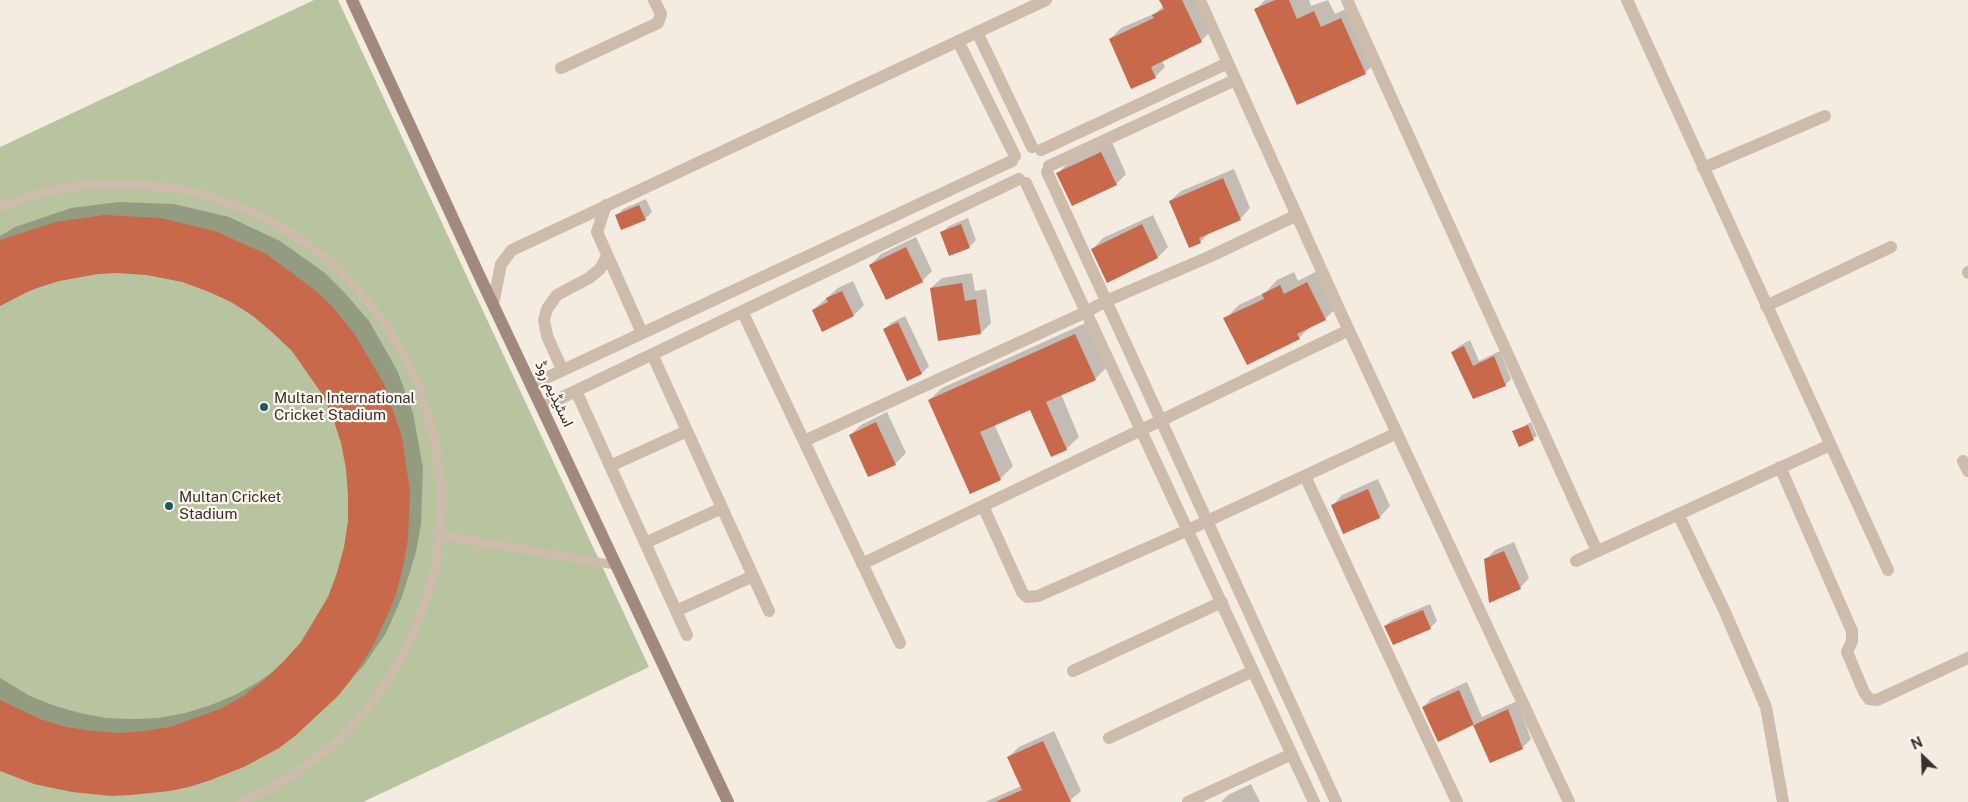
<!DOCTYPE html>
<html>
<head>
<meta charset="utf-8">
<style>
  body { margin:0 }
  #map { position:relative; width:1968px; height:802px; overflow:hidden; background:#f4ebe1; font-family:"Public Sans",sans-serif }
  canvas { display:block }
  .north { position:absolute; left:1898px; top:732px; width:50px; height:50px; -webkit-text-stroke:4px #fbf5ee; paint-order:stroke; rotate:336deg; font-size:14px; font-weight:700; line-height:20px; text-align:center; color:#3b302b }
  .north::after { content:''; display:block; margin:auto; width:18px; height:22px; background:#3b302b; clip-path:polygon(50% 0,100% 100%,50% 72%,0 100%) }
</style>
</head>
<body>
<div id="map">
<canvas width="1968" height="802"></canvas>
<div class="north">N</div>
</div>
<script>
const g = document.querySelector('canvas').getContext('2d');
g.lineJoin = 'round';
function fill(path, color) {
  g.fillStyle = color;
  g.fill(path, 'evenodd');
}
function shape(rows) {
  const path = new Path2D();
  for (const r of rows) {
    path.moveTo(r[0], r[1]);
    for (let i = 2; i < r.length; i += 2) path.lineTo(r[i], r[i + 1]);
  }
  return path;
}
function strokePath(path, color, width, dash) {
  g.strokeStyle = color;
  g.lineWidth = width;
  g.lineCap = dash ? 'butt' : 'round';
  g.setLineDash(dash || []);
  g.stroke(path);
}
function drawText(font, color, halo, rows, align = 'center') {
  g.font = font + ' "Public Sans",Vazirmatn,sans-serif';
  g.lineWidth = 4.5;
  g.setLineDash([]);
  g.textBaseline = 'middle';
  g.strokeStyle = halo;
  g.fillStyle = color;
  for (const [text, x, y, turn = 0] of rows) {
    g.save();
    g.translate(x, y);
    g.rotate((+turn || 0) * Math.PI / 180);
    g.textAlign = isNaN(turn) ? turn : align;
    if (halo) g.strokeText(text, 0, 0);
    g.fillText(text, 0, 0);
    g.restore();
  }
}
const green = shape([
  [314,0,338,0,649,667,363,802,0,802,0,147]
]);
const shadow = shape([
  [1161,0,1197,0,1212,30,1201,41,1162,60,1165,67,1155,77,1110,39,1121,28,1156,13,1163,6],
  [1265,0,1309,0,1311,6,1328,0,1335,14,1355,5,1379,59,1365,73,1256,9],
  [1112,142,1126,174,1116,184,1058,173,1068,163],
  [1234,169,1250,208,1240,219,1210,232,1200,242,1170,201,1181,191],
  [646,199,652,212,645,219,616,216,623,209],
  [118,202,174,204,229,217,280,241,325,273,345,293,369,321,397,370,413,413,423,468,421,524,416,552,402,597,386,633,364,665,337,695,0,770,0,678,30,696,55,706,80,713,106,718,133,719,159,718,185,713,211,705,235,695,258,682,280,667,302,643,329,598,345,548,349,522,347,469,342,443,334,418,323,394,293,351,254,315,231,301,183,281,137,273,98,273,49,283,13,298,0,306,0,236,15,227,71,208],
  [1153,215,1168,247,1158,257,1093,249,1103,238],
  [968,218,976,240,969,247,942,232,949,226],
  [916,237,932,271,922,281,870,265,881,254],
  [1321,269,1339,305,1325,319,1310,327,1299,338,1225,319,1239,305,1266,292,1277,280,1294,272,1298,281],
  [972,273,975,291,986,289,991,323,981,333,931,288,942,278],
  [853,281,864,305,854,315,823,330,813,310,838,288],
  [905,316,929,366,922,373,908,380,884,330,891,323],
  [1088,322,1108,366,1095,379,1061,394,1079,437,1066,449,1031,408,994,424,1013,466,1000,479,929,400,942,388],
  [1470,340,1479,361,1500,351,1511,379,1505,385,1473,398,1453,352,1459,346],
  [887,412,906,453,895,464,850,435,861,425],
  [1531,422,1537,436,1519,445,1514,432],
  [1378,479,1390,506,1380,517,1344,532,1332,506,1342,495],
  [1514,542,1529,578,1520,588,1485,560,1495,550],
  [1430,604,1437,621,1430,628,1385,626,1392,620],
  [1467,682,1482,717,1517,701,1531,739,1523,747,1490,761,1474,723,1439,741,1423,707,1432,698],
  [1054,731,1081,791,1068,802,985,802,1021,786,1008,757,1019,747],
  [1251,784,1260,802,1221,802,1228,795]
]);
const building = shape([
  [1159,0,1182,0,1202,42,1151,67,1156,78,1131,89,1109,39,1154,18,1152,15,1164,9],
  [1275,0,1289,0,1297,19,1314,11,1321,27,1341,18,1366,74,1297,105,1254,9],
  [1101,152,1117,185,1072,206,1056,173],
  [1223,178,1241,220,1199,238,1201,243,1189,248,1169,201],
  [639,205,646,220,621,230,615,215],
  [104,215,160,218,215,231,266,254,311,287,332,306,355,335,384,384,402,437,410,492,408,539,403,567,396,594,389,612,372,648,350,681,338,696,295,736,279,748,244,767,208,781,189,787,170,791,131,795,111,796,72,792,34,784,0,771,0,700,40,719,66,727,92,731,118,733,144,731,170,727,220,709,243,696,264,680,283,662,301,642,328,597,337,573,344,547,348,521,348,495,346,469,341,443,333,418,322,394,292,351,273,333,253,316,231,302,207,291,182,282,147,275,117,273,98,274,59,281,31,290,0,306,0,240,56,222],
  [961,224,970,248,949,256,940,232],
  [1142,224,1158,258,1107,283,1091,249],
  [906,247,923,282,886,300,869,265],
  [1307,282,1326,320,1297,334,1300,339,1247,365,1223,318,1264,299,1262,294,1280,285,1284,294],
  [962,283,965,301,976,299,981,334,938,341,930,288],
  [842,291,854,316,822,332,812,310,828,302,826,298],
  [898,322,922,374,907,381,883,329],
  [1075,334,1096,380,1046,402,1067,450,1051,457,1030,410,980,432,1001,480,970,494,928,400],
  [1464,346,1473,366,1494,356,1506,386,1473,399,1451,352],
  [876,422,896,465,868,477,849,435],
  [1528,425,1534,440,1519,447,1512,431],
  [1368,489,1380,518,1343,534,1331,505],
  [1504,551,1521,589,1489,603,1484,559],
  [1423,610,1431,629,1393,645,1384,626],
  [1459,690,1474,725,1508,709,1523,749,1490,763,1473,725,1438,742,1422,707],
  [1043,741,1071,802,995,802,1022,790,1007,757]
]);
const service = shape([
  [0,207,37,194,61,189,86,185,136,184,185,190,209,196,255,213,299,238,337,268,355,286,386,324,410,367,420,390,434,437,441,486,441,511,436,562,430,587,412,637,400,661,371,705,335,743,293,775,270,789,241,802],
  [439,535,615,565]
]);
const minor = shape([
  [1347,0,1597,551],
  [1627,0,1888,570],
  [1201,3,1339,309,1569,802],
  [977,32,1032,147],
  [958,41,1015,156],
  [561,68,658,23,661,14,654,0],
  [1041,150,1228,63],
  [1049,166,1235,80],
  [1703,168,1825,116],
  [1047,172,1336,802],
  [1026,183,1314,802],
  [606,205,597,232,642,333],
  [1968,272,1968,273],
  [1766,306,1891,247],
  [742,311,900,643],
  [652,354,769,611],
  [562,369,547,336,544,320,547,309,557,295,589,278,600,269,607,256],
  [531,385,1012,161],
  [576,391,687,635],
  [542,407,1019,179],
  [804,441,1086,312,1106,301,1211,256,1297,215],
  [1963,461,1968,471],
  [610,466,687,431],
  [1780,467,1852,631,1852,641,1847,652,1864,692,1869,699,1877,700,1968,658],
  [1305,476,1457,802],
  [983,506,1022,592,1027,597,1038,596,1188,530,1397,433],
  [1678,514,1725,612,1766,707,1783,802],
  [645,543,722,508],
  [1576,561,1830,445],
  [862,564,1349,330],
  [676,611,753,576],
  [1073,671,1222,602],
  [1109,738,1253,671],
  [1188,802,1292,754]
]);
const tertiary = shape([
  [493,304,501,264,512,250,1046,0]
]);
const secondary = shape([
  [352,0,480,277,728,802]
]);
const markers = [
  [264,407,5,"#1f5a5e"],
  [169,506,5,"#1f5a5e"]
];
const streetNames = [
  ["اسٹیڈیم روڈ",554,394,65]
];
const poiNames = [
  ["Multan International",274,398],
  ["Cricket Stadium",274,415],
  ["Multan Cricket",179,497],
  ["Stadium",179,514]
];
fill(green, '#b8c4a0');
fill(shadow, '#0003');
fill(building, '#c8694b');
strokePath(service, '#cdbbac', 9);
strokePath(minor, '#cdbbac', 12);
strokePath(tertiary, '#cdbbac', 12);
strokePath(secondary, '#a18a7d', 12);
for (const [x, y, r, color] of markers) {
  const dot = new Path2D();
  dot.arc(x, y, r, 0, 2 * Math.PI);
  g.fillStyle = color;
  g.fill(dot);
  strokePath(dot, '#fbf5ee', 2);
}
drawText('15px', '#3b302b', '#fbf5ee', streetNames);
drawText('15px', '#3b302b', '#fbf5ee', poiNames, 'left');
</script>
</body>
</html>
